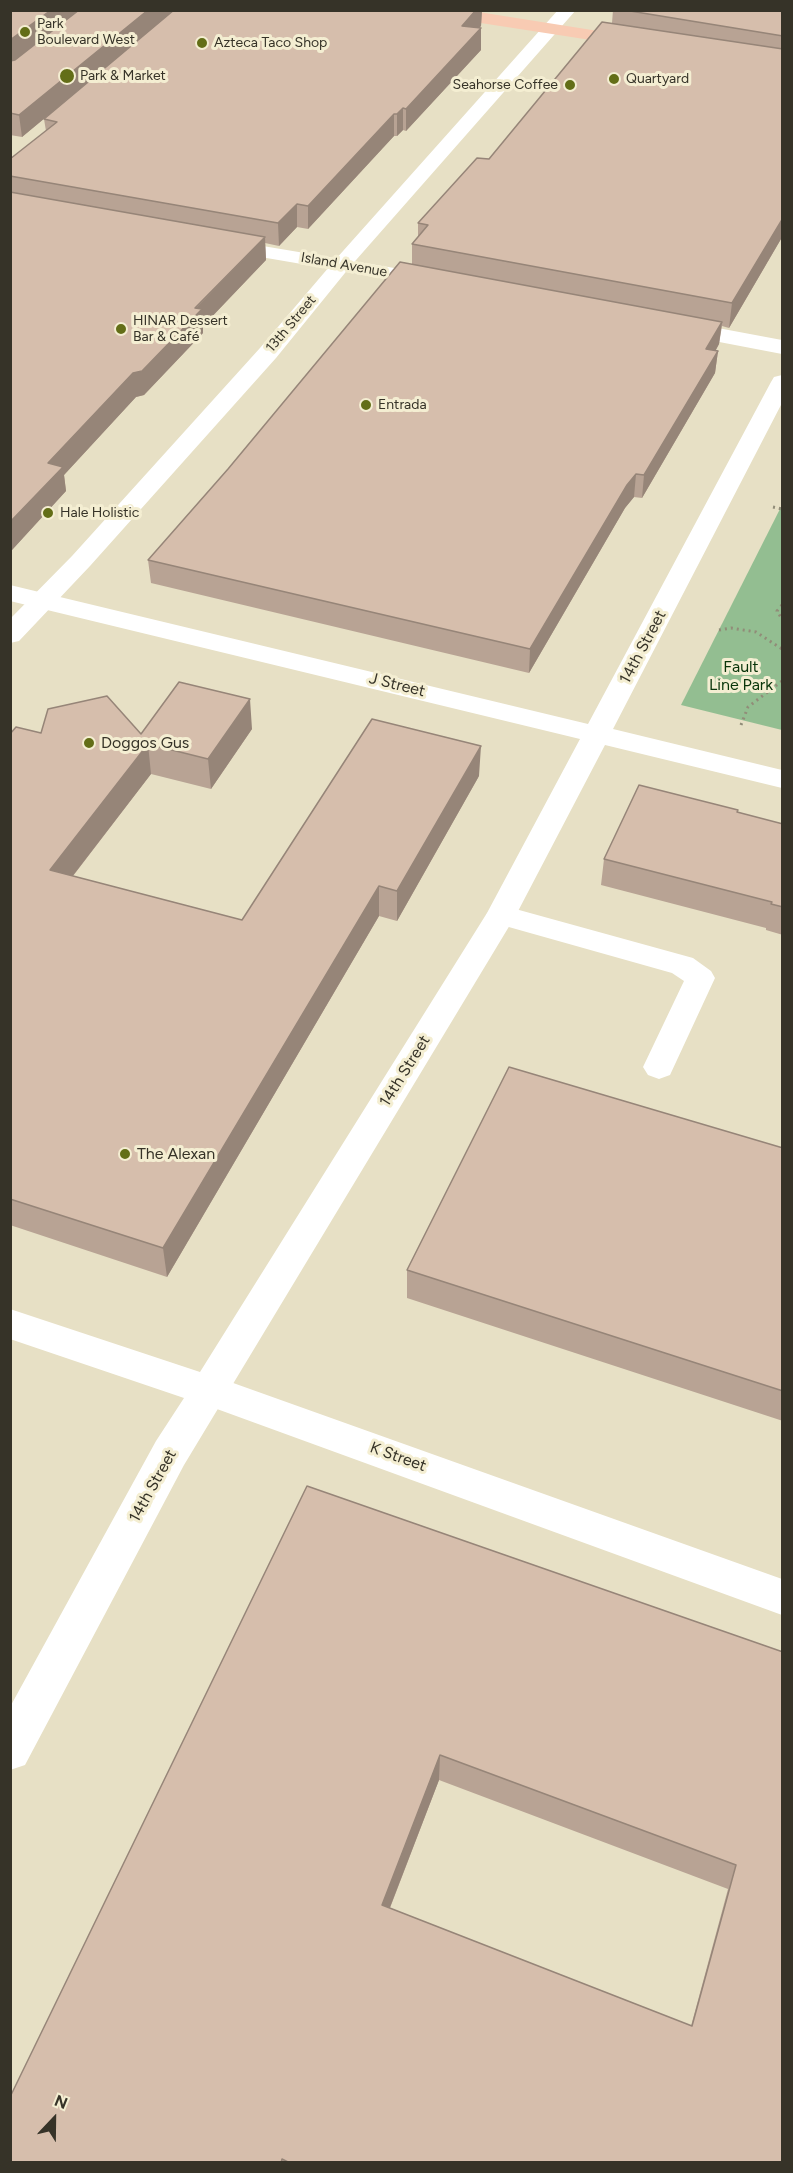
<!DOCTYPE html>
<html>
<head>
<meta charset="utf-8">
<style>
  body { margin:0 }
  #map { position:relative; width:793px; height:2173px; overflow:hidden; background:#e7e0c5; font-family:Figtree,sans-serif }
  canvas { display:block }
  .frame { position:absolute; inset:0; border:12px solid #363328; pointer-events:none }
  .north { position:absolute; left:24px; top:2089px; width:60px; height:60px; -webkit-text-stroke:4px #f4eed2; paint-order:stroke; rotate:22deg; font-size:16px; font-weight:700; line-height:24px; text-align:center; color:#363328 }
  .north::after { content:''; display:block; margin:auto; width:21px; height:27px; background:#363328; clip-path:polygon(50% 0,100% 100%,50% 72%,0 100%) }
</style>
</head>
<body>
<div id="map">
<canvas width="793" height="2173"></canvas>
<div class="frame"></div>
<div class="north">N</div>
</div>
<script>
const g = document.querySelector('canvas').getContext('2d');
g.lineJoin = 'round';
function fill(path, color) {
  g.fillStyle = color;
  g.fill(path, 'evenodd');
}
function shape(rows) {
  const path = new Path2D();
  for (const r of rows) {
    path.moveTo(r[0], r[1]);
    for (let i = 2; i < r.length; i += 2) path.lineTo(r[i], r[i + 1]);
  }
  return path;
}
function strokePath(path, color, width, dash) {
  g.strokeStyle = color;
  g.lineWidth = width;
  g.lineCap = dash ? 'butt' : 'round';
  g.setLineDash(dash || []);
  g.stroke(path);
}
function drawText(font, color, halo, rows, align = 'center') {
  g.font = font + ' Figtree,sans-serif';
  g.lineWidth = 6;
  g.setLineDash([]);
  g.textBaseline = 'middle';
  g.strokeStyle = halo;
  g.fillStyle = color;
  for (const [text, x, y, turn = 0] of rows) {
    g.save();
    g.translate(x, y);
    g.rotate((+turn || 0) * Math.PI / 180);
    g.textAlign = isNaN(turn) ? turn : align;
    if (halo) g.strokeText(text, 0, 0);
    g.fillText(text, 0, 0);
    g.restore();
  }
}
const green = shape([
  [782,505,782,730,681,705]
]);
const path = shape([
  [773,507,782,509],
  [782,605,777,611,782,619],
  [719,630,731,628,756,632,782,649],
  [741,725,748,707,782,681]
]);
const service = shape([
  [501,905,693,958,711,971,715,978,670,1075,659,1079,648,1075,643,1067,684,981,672,973,491,922,486,915,491,908,501,905]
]);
const tertiary = shape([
  [558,10,576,10,349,268,276,358,90,566,19,641,10,643,10,619,72,556,260,348,335,260,558,10],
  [208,1374,782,1579,782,1615,195,1401,189,1390,195,1379,208,1374]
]);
const secondary = shape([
  [221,239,436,275,443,277,447,281,443,285,436,287,214,249,211,245,214,241,221,239],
  [675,320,782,340,782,354,667,332,664,327,667,322,675,320],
  [782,375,782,403,613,729,782,770,782,788,605,745,516,915,184,1465,25,1765,10,1770,10,1707,156,1441,184,1398,10,1339,10,1309,200,1372,487,913,580,739,10,601,10,585,588,724,771,382,774,377,782,375]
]);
const primary = shape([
  [421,10,466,10,636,37,642,38,645,42,642,46,636,47,429,15,421,10]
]);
const wall = shape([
  [10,10,482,10,481,26,479,28,481,50,406,131,403,130,397,136,394,136,308,229,297,227,279,246,265,243,266,260,203,326,203,333,144,395,136,397,64,475,66,491,12,550,10,550,10,159,46,131,44,119,121,55,22,137,10,135],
  [613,10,783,10,783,239,781,239,729,328,722,326,719,344,716,350,718,351,715,373,642,498,634,497,625,508,529,673,151,583,148,560,412,264,412,244,418,237,418,223,489,159,612,23],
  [252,729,211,789,151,774,73,876,242,920,479,776,397,921,379,916,167,1277,10,1225,10,734,141,734],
  [737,813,783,824,783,935,766,930,766,928,601,885,604,859],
  [783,1148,783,1421,407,1298,407,1270],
  [307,1486,783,1652,783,2163,10,2163],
  [439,1780,728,1889,691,2026,390,1908]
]);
const shadedWall = shape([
  [51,10,81,10,10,64,10,40],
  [148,10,175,10,22,137,19,115],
  [476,10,482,10,481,26,462,47,462,26],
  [481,28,481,50,406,131,406,109],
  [403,108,403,130,397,136,397,114],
  [394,114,394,136,308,229,308,206],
  [297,204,297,227,279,246,278,223],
  [783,218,781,239,729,328,732,303],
  [265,237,266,260,203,326,203,333,144,395,136,397,64,475,66,491,12,550,10,541,10,522,48,463,133,373],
  [722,322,719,344,704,371,706,349],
  [718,351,715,373,642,498,644,475],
  [636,474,634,497,625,508,529,673,530,649,627,485],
  [250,699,252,729,211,789,208,759],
  [148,744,151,774,55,899,50,870],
  [481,746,479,776,397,921,397,891],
  [379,886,379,916,167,1277,163,1248],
  [440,1755,439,1780,382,1928,382,1905]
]);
const building = shape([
  [10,10,51,10,10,40,10,10],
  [79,10,148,10,19,115,10,113,10,61,15,60,79,10],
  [174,10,476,10,462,26,481,28,406,109,403,108,397,114,394,114,308,206,297,204,278,223,10,176,10,159,57,122,44,119,174,10],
  [624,10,783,10,783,36,624,10],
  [602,22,783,49,783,218,732,303,412,244,428,225,418,223,477,158,489,159,602,22],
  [10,192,265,237,195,308,202,309,142,371,133,373,48,463,63,467,10,522,10,192],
  [400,262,722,322,706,349,718,351,644,475,636,474,627,485,530,649,148,560,228,469,400,262],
  [179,682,250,699,208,759,148,744,50,870,242,920,372,719,481,746,397,891,379,886,163,1248,10,1199,10,734,16,727,41,733,48,709,107,696,141,734,179,682],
  [639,785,738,810,737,812,783,824,783,907,771,904,772,902,604,859,639,785],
  [509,1067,783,1148,783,1391,407,1270,509,1067],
  [307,1486,783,1652,783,2163,290,2163,282,2159,281,2163,10,2163,10,2097,307,1486],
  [440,1755,736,1865,692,2026,382,1905,440,1755]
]);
const markers = [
  [25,32,6,"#636e17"],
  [202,43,6,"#636e17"],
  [67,76,8,"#636e17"],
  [614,79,6,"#636e17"],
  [570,85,6,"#636e17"],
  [121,329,6,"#636e17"],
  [366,405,6,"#636e17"],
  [48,513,6,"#636e17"],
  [89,743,6,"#636e17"],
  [125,1154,6,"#636e17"]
];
const farPoinames = [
  ["Park",37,24],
  ["Boulevard West",37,40],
  ["Azteca Taco Shop",214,43],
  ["Park & Market",80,76],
  ["Quartyard",626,79],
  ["Seahorse Coffee",558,85,"right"],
  ["HINAR Dessert",133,321],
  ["Bar & Café",133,337],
  ["Entrada",378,405],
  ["Hale Holistic",60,513]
];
const farStreetnames = [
  ["Island Avenue",344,265,10],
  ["13th Street",291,324,-50]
];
const streetNames = [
  ["14th Street",643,647,-62],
  ["J Street",397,685,14],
  ["14th Street",405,1071,-58],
  ["K Street",398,1457,20],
  ["14th Street",153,1486,-61]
];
const parkNames = [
  ["Fault",741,667],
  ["Line Park",741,685]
];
const poiNames = [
  ["Doggos Gus",101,743],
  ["The Alexan",137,1154]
];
fill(green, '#93be91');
strokePath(path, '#918c78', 3, [2, 4]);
fill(service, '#fff');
fill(tertiary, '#fff');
fill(secondary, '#fff');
fill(primary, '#f8cbb3');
fill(wall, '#b8a394');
fill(shadedWall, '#968578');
fill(building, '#d6beac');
strokePath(building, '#968578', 1.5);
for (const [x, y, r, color] of markers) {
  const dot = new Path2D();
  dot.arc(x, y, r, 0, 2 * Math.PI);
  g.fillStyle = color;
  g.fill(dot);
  strokePath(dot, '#f4eed2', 2);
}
drawText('14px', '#363328', '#f4eed2', farPoinames, 'left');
drawText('14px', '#363328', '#f4eed2', farStreetnames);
drawText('16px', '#363328', '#f4eed2', streetNames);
drawText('16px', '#09350a', '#f4eed2', parkNames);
drawText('16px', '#363328', '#f4eed2', poiNames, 'left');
</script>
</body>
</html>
